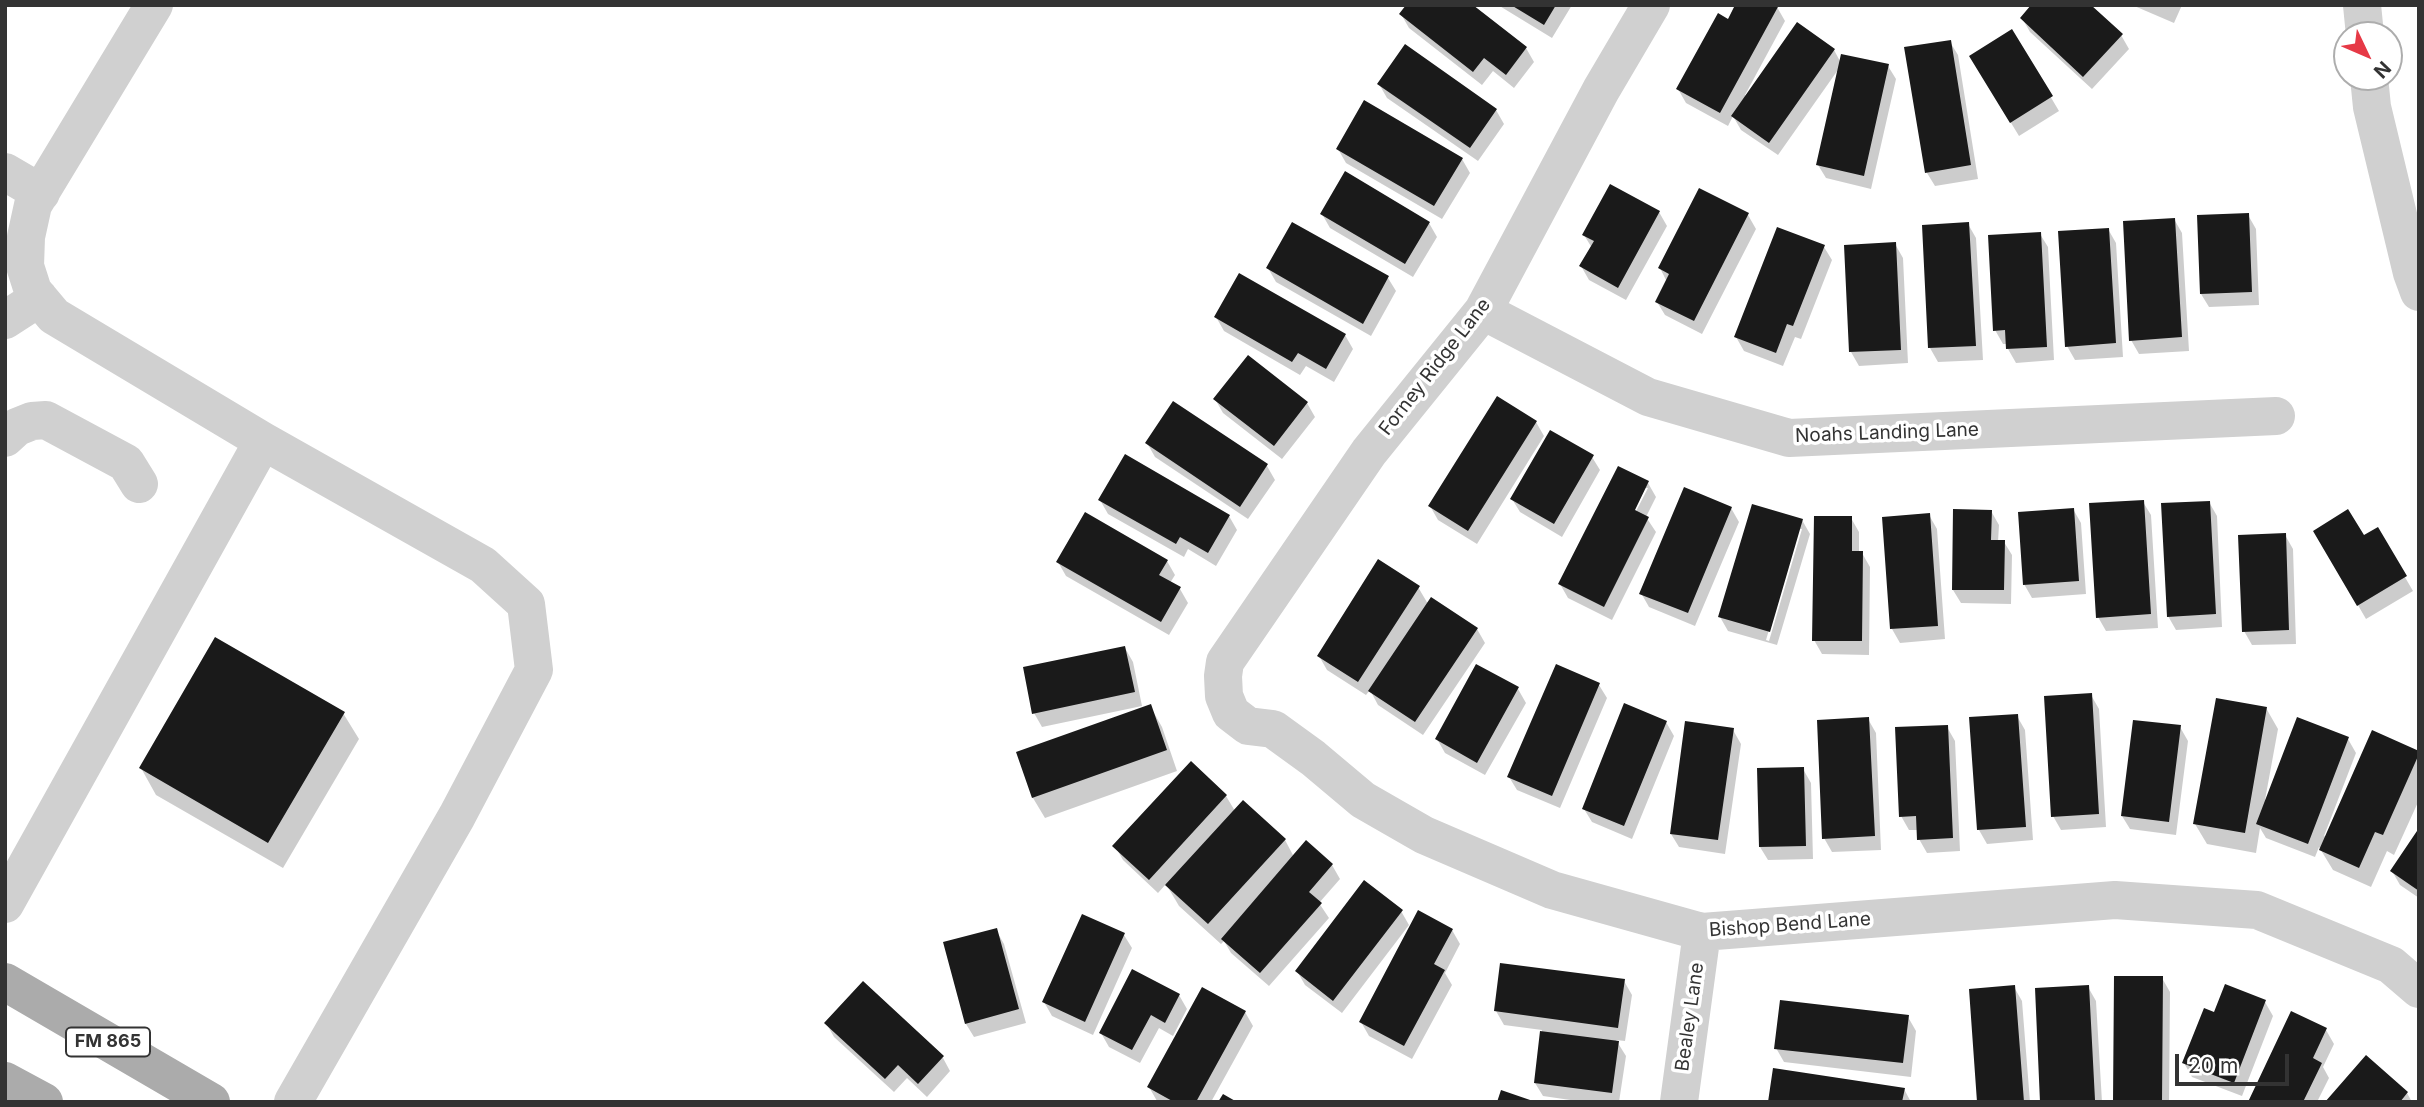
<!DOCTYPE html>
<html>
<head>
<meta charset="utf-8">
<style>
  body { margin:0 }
  #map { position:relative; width:2424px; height:1107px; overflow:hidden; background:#fff; font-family:Inter,sans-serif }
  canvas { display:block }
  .frame { position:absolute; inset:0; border:7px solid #333; pointer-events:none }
  .north { position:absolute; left:2333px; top:21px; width:70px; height:70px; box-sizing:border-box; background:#fff; border:2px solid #adadad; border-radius:50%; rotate:134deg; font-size:19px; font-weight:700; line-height:28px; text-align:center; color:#333 }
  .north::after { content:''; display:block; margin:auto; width:24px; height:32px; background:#e63946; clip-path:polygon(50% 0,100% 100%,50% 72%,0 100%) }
  .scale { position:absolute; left:2175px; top:1054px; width:114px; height:32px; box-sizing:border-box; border:4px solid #333; border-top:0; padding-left:9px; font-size:21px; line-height:24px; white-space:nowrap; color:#333; -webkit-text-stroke:5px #fff; paint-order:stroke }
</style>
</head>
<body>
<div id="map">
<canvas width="2424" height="1107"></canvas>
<div class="frame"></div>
<div class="north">N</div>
<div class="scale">20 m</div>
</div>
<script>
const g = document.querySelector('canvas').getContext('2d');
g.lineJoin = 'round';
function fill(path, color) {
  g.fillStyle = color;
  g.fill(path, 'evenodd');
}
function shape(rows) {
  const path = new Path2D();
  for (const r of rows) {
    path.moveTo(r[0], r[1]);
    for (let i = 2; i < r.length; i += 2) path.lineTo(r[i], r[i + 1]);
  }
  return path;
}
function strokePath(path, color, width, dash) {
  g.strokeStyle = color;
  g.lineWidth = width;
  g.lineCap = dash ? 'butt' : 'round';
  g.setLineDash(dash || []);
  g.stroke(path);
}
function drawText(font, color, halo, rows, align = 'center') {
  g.font = font + ' Inter,sans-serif';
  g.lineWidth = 7;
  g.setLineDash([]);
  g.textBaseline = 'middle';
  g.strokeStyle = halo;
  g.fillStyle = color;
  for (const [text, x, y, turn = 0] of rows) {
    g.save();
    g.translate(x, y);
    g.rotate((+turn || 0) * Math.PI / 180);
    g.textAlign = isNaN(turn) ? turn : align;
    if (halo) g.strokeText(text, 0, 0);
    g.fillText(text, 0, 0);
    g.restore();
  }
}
const shadow = shape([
  [1498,5,1572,5,1552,38],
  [2132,5,2182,5,2174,23],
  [1777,7,1785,21,1745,95,1747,97,1834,50,1841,63,1888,66,1896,79,1871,189,1826,178,1818,165,1840,67,1778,155,1741,130,1733,116,1728,126,1686,103,1678,89,1728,21],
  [1401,14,1526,48,1534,62,1514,88,1493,71,1482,85,1409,28],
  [2022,18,2121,35,2129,49,2092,89,2030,32],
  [2012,32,2059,111,2019,136,1971,57],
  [1950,42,1958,55,1978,179,1935,186,1927,173],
  [1379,84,1496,110,1504,124,1478,161,1387,98],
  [1338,149,1462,159,1470,173,1442,219,1346,163],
  [1659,212,1667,226,1626,300,1589,280,1581,266,1592,248,1584,235],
  [1322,214,1429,223,1437,237,1413,277,1330,228],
  [1748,215,1756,229,1702,334,1665,315,1657,302,1667,282,1660,268],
  [2248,215,2256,229,2259,305,2209,307,2201,294],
  [2174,219,2182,233,2189,351,2139,354,2131,340],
  [1968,224,1976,238,1983,360,1938,362,1930,348],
  [2108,229,2116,243,2123,357,2075,360,2067,346],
  [2040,234,2048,247,2054,360,2016,363,2008,349,2007,344,2003,344,1995,330],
  [1895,244,1903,258,1908,363,1859,366,1851,352],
  [1824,247,1832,260,1801,339,1795,337,1783,366,1744,351,1736,337],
  [1268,268,1388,278,1396,291,1371,336,1276,282],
  [1216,317,1345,335,1353,349,1334,382,1306,366,1300,375,1224,331],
  [1215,399,1307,403,1315,417,1282,459,1223,413],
  [1536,422,1544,436,1477,544,1438,520,1430,506],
  [1147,443,1267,466,1275,480,1248,519,1155,457],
  [1592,457,1600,470,1562,537,1520,512,1512,499],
  [1648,483,1656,497,1646,517,1656,532,1612,620,1568,598,1560,584],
  [1644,488,1648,488,1632,519,1629,517],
  [1100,500,1229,516,1237,530,1216,566,1188,549,1184,557,1108,514],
  [2143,502,2151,515,2158,628,2106,631,2098,617],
  [2209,502,2217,516,2222,627,2176,630,2168,616],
  [1731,508,1739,522,1695,626,1649,607,1641,593],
  [2073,509,2081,523,2086,594,2032,598,2024,584],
  [1991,511,1999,525,1998,542,2004,542,2012,555,2011,604,1961,603,1953,590],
  [1929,515,1937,529,1945,639,1900,643,1892,629],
  [1851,518,1859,532,1859,553,1862,553,1870,567,1869,655,1822,654,1814,640],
  [1802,520,1810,534,1777,645,1728,631,1720,617],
  [1799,529,1802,529,1769,641,1766,640],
  [2377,529,2413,591,2366,619,2315,531,2363,538],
  [2285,535,2293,549,2296,644,2252,645,2244,631],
  [1167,561,1175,575,1170,583,1180,589,1188,603,1169,635,1066,576,1058,562],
  [1418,587,1428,604,1477,629,1485,643,1423,735,1378,705,1370,690,1366,695,1327,670,1319,656],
  [1125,648,1133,662,1142,706,1042,727,1034,713],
  [1599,685,1607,698,1560,808,1517,790,1509,777],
  [1518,689,1526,703,1485,775,1445,753,1437,739],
  [2091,695,2099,709,2106,827,2061,830,2053,816],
  [1150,706,1162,727,1177,771,1045,818,1033,798,1018,753],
  [2266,708,2278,729,2265,800,2348,739,2356,753,2324,836,2326,837,2419,753,2419,800,2394,855,2387,851,2371,887,2333,870,2319,847,2315,857,2266,838,2260,828,2256,853,2207,844,2195,824],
  [343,713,359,739,283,868,156,795,141,768],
  [2017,716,2025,730,2033,840,1987,844,1979,830,1971,719],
  [1868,719,1876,733,1881,850,1832,852,1824,838],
  [1666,722,1674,736,1632,839,1592,822,1584,809],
  [1947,727,1955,741,1960,851,1927,853,1919,839,1918,830,1909,830,1901,816],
  [2180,727,2188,741,2176,835,2130,829,2122,816],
  [1733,730,1741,744,1725,854,1679,847,1671,834],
  [1803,769,1811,783,1813,859,1768,860,1760,847],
  [1226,796,1235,811,1243,802,1285,840,1294,857,1332,865,1340,879,1319,903,1329,918,1269,986,1231,953,1224,941,1221,944,1179,906,1166,884,1158,893,1123,860,1115,846],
  [2419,832,2419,898,2400,885,2392,871],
  [1401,911,1409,925,1342,1013,1305,985,1297,971],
  [996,930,1004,944,1026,1023,974,1037,966,1024],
  [1452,930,1460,944,1445,973,1452,985,1412,1059,1369,1036,1361,1022],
  [1124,935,1132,948,1093,1035,1052,1016,1044,1002],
  [2162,978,2170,992,2169,1102,2115,1102],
  [1624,981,1632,995,1625,1041,1616,1040,1626,1056,1619,1102,1584,1102,1543,1096,1535,1083,1542,1030,1504,1025,1496,1011],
  [2014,987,2022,1001,2030,1102,1979,1102],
  [2088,987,2096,1001,2102,1102,2042,1102],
  [1179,995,1187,1009,1173,1036,1159,1028,1140,1063,1109,1047,1101,1033],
  [2265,1002,2273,1016,2242,1096,2192,1077,2184,1063,2215,1014],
  [1245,1012,1253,1026,1211,1102,1157,1101,1149,1087],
  [1908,1017,1916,1031,1911,1077,1784,1062,1776,1048],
  [826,1023,943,1058,950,1071,927,1097,907,1078,894,1092,834,1037],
  [2326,1030,2334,1044,2323,1067,2329,1078,2317,1102,2249,1102],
  [2366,1057,2407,1093,2412,1102,2327,1102],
  [1904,1089,1911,1102,1769,1102]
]);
const building = shape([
  [1406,5,1473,5,1527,47,1506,75,1484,58,1473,72,1399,14],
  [1511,5,1556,5,1544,25],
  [1735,5,1779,5,1720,113,1676,89,1718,13,1728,19],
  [2031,5,2091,5,2123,34,2083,77,2020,18],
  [1797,22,1835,49,1769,143,1731,116],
  [2012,29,2053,96,2010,123,1969,56],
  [1951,40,1971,165,1925,173,1904,47],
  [1405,44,1497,109,1470,148,1377,84],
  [1841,54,1889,64,1864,176,1816,165],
  [1364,100,1463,158,1434,206,1336,149],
  [1345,171,1430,222,1405,264,1320,214],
  [1610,184,1660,211,1618,288,1579,266,1594,241,1582,235],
  [1699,188,1749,213,1694,321,1655,302,1669,274,1658,268],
  [2249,213,2252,292,2200,294,2197,215],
  [2175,218,2182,337,2129,341,2123,221],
  [1292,222,1389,276,1363,324,1266,268],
  [1969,222,1976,346,1928,348,1922,225],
  [1777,227,1825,245,1793,326,1787,324,1776,353,1734,337],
  [2109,228,2116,343,2065,347,2058,231],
  [2041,232,2047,347,2006,349,2005,330,1993,331,1988,235],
  [1896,242,1901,350,1849,352,1844,245],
  [1239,273,1346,334,1326,369,1298,353,1292,362,1214,317],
  [1248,355,1308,402,1274,446,1213,399],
  [1497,396,1537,421,1468,531,1428,506],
  [1173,401,1268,464,1240,507,1145,443],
  [1550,430,1594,455,1554,524,1510,499],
  [1125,454,1230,515,1208,553,1180,537,1176,544,1098,500],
  [1618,466,1649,481,1635,510,1649,517,1604,607,1558,584],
  [1684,487,1732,507,1688,613,1639,594],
  [2144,500,2151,614,2096,618,2089,503],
  [2210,501,2216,614,2167,617,2161,503],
  [1752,504,1803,519,1770,632,1718,617],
  [2074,508,2079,581,2023,585,2018,512],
  [1953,509,1992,510,1991,540,2005,540,2004,590,1952,590],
  [2348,509,2364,535,2378,527,2407,576,2357,606,2313,531],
  [1085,512,1168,560,1159,575,1181,587,1161,622,1056,562],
  [1930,513,1938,626,1890,629,1882,517],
  [1814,516,1852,516,1852,551,1863,551,1862,641,1812,641],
  [2286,533,2289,630,2242,632,2238,535],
  [1378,559,1420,586,1358,682,1317,656],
  [1431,597,1478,628,1415,722,1368,691],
  [215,637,345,712,268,843,139,768],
  [1125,646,1135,692,1032,714,1023,667],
  [1476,664,1519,687,1477,763,1435,739],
  [1556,664,1600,683,1552,796,1507,777],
  [2092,693,2099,814,2051,817,2044,696],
  [2216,698,2267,707,2245,833,2193,824],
  [1624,703,1667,721,1624,826,1582,809],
  [1151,704,1167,750,1032,798,1016,752],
  [2018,714,2026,827,1977,830,1969,717],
  [1869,717,1875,836,1822,839,1817,720],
  [2297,717,2349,737,2308,844,2256,824],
  [2133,720,2181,725,2169,822,2121,816],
  [1685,721,1734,728,1718,840,1670,834],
  [1948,725,1953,838,1917,840,1916,816,1899,817,1895,727],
  [2372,730,2419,751,2419,754,2383,835,2375,832,2359,868,2319,850],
  [1191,761,1227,795,1149,880,1112,846],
  [1804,767,1806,846,1759,847,1757,768],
  [1243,800,1286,839,1208,924,1165,885],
  [2419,828,2419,891,2390,871],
  [1306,840,1333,864,1309,892,1322,903,1260,973,1221,939],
  [1364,880,1403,910,1333,1001,1295,971],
  [1418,910,1453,929,1434,964,1445,970,1404,1046,1359,1022],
  [1082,914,1125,933,1085,1022,1042,1002],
  [997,928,1019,1009,965,1024,943,942],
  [1500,963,1625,979,1618,1028,1494,1011],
  [1132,969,1180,994,1165,1023,1151,1015,1132,1050,1099,1033],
  [2114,976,2163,976,2162,1102,2113,1102],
  [863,981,944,1056,918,1084,898,1065,885,1079,824,1023],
  [2225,984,2266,1000,2234,1083,2182,1063,2204,1008,2214,1012],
  [2015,985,2024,1102,1977,1102,1969,989],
  [2089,985,2095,1100,2040,1102,2035,988],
  [1202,987,1246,1011,1196,1102,1174,1102,1147,1087],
  [1780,1000,1909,1015,1903,1063,1774,1049],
  [2291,1011,2327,1028,2313,1058,2322,1063,2303,1102,2248,1102],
  [1540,1031,1619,1041,1612,1093,1534,1083],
  [2366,1055,2408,1092,2400,1102,2325,1102],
  [1773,1068,1905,1088,1902,1102,1768,1102],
  [1501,1090,1533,1101,1533,1102,1497,1102],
  [1223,1094,1237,1102,1218,1102]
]);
const minor = shape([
  [154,5,33,205,26,237,25,266,33,291,54,316,263,441,483,565,526,604,534,670,457,816,293,1102],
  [1651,5,1601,90,1483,311,1369,452,1225,662,1223,676,1224,696,1231,713,1248,726,1273,729,1313,758,1363,800,1424,835,1552,890,1702,932,2115,900,2257,910,2391,965,2419,989],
  [2362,5,2365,35],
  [2369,77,2372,107,2412,273,2419,292],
  [5,172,41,193],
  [1483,311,1648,397,1789,438,2276,416],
  [5,320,39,298],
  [5,438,17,427,32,421,46,420,126,463,139,484],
  [5,904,263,441],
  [1679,1102,1702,932]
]);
const major = shape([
  [5,982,211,1102],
  [5,1081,44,1102]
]);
const shields = [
  [108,1042,84]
];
const shieldNames = [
  ["FM 865",108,1042]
];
const streetNames = [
  ["Forney Ridge Lane",1435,367,-52],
  ["Noahs Landing Lane",1887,433,-2],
  ["Bishop Bend Lane",1790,925,-4],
  ["Bealey Lane",1690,1017,-82]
];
fill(shadow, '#0003');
fill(building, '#1a1a1a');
strokePath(minor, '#d0d0d0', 38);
strokePath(major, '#ababab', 38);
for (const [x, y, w] of shields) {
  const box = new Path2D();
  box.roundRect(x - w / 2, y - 14.5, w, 29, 5);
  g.fillStyle = '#fff';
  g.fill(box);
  strokePath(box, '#333', 2);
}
drawText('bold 18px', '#333', null, shieldNames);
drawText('19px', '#333', '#fff', streetNames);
</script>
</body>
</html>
